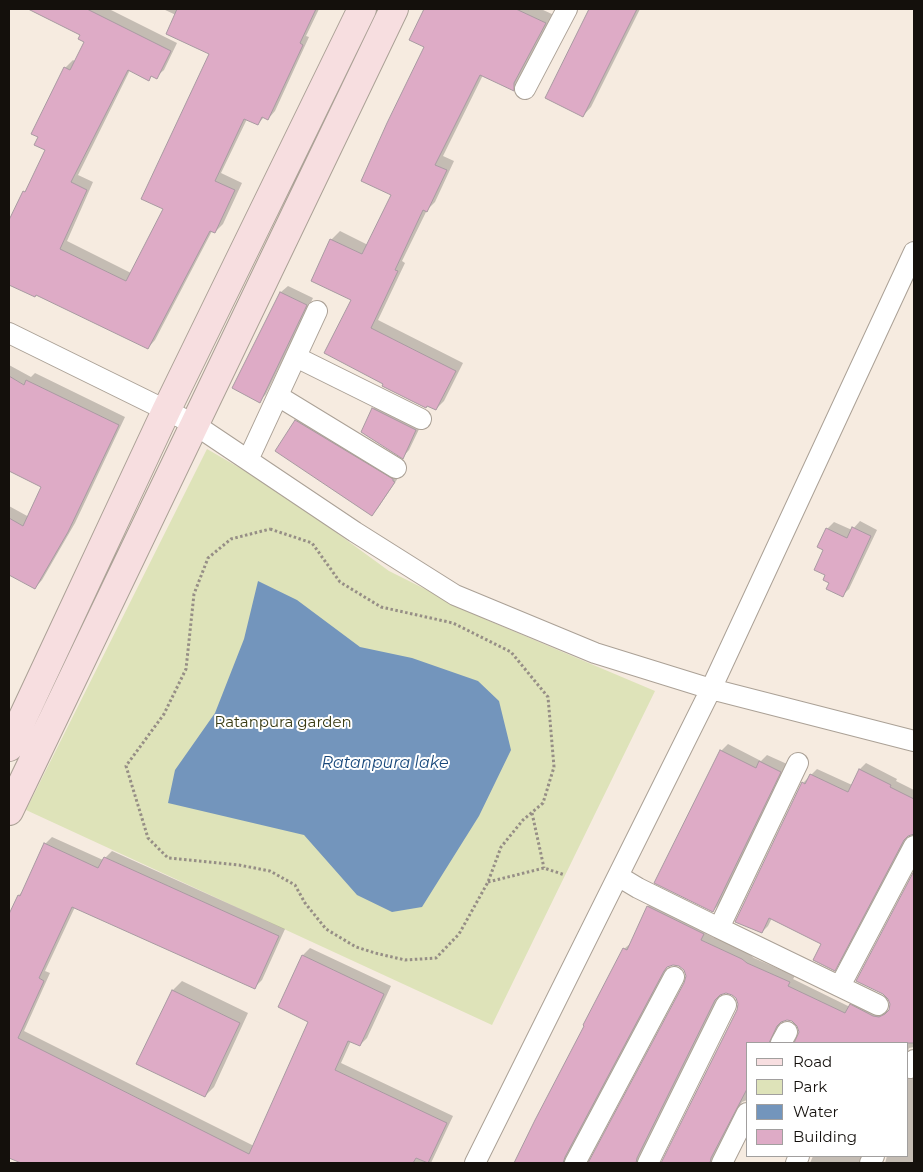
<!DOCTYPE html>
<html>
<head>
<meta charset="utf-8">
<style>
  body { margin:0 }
  #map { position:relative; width:923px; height:1172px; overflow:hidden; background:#f6ebe0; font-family:Montserrat,sans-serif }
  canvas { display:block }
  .frame { position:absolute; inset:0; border:10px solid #14100c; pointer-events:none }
  .legend { position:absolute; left:746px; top:1042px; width:162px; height:115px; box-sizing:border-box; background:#fff; border:1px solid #a19f9e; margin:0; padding:6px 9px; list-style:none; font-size:15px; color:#14100c }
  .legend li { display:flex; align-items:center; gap:10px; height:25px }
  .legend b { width:25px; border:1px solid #a19f9e }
</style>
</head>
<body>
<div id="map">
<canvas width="923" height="1172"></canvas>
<div class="frame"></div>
<ul class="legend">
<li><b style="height:6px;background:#f7dee0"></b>Road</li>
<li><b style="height:14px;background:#dee3b9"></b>Park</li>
<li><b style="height:14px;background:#7395bc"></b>Water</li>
<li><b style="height:14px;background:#deabc6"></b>Building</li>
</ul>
</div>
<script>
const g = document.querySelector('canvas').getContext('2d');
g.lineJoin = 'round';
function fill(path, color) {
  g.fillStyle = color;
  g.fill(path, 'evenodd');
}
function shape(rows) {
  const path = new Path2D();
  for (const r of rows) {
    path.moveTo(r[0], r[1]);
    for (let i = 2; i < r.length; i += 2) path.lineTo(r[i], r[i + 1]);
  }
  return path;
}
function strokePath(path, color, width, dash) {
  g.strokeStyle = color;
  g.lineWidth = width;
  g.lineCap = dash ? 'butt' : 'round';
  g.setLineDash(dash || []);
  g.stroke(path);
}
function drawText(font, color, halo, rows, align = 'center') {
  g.font = font + ' Montserrat,sans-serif';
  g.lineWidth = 4;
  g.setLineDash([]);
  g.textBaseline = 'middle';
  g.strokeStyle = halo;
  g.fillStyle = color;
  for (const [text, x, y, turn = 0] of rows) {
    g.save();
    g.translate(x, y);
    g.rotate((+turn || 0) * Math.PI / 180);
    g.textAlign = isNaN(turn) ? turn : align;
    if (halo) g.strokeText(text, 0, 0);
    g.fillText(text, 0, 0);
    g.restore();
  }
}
const green = shape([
  [207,449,278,490,389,571,487,620,655,691,492,1025,26,810]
]);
const water = shape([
  [258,581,297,600,360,647,412,658,478,681,499,701,511,750,479,816,422,907,392,912,357,895,304,835,168,803,175,770,215,713,244,639]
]);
const shadow = shape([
  [35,9,109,9,177,43,164,70,156,77,152,75,149,79,130,70,78,175,93,182,67,241,131,273,165,209,211,53,176,15,163,9,319,9,306,36,309,37,275,111,268,119,264,117,258,124,247,119,221,173,242,183,223,224,215,232,212,231,155,340,148,348,37,294,35,296,9,283,9,223,47,149,65,68,73,60,76,62,85,41,82,34,34,12],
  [425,9,498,9,515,18,520,9,541,9,554,15,521,81,513,89,483,75,443,156,454,161,435,202,427,210,402,261,405,263,378,320,463,363,444,401,436,409,385,383,352,300,331,240,340,231,368,245,392,194,426,47,410,39],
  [591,9,640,9,591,107,583,116,547,97],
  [288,286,313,298,266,394,260,401,233,388,281,292],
  [9,365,31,377,35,373,125,417,75,523,42,580,35,588,9,573,9,506,29,517,43,487,9,470],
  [380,402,422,423,409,450,403,457,373,409],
  [303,415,400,475,378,508,372,515,296,421],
  [860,521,877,530,849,589,842,596,827,575,825,550,827,529,834,522,852,530],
  [728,744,761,761,767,755,787,764,720,903,713,911,721,751],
  [866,763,897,779,896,781,914,790,914,833,908,835,840,963,834,969,822,944,772,918,768,926,762,932,803,783,817,769,852,785,860,769],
  [52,837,103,860,112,851,285,929,262,980,255,987,75,907,45,971,50,973,24,1031,254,1146,310,1021,279,1007,303,955,310,948,391,986,367,1038,360,1045,351,1041,341,1063,453,1116,431,1163,293,1163,286,1160,285,1163,139,1163,119,1153,114,1163,24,1163,9,1157,9,918,19,895,24,890,45,844],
  [914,874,914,1031,912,1036,914,1037,914,1047,909,1048,907,1054,907,1043,796,1043,800,1031,798,1026,794,1021,787,1019,783,1020,776,1030,775,1037,777,1043,747,1043,747,1100,742,1102,717,1150,716,1156,718,1163,663,1163,738,1011,739,1004,737,997,732,993,725,992,721,994,643,1150,642,1156,644,1163,590,1163,686,983,687,976,685,970,681,966,673,964,668,966,570,1150,569,1157,571,1163,526,1163,518,1159,624,949,631,943,648,906,654,900,709,928,707,934,748,953,754,958,795,976,793,979,850,1007,857,999,879,1010,886,1011,890,1010,891,1004,889,998,884,993,858,981],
  [182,981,248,1013,214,1087,205,1096,138,1063,173,990],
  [907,1069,914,1074,914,1163,885,1163,887,1156,907,1156],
  [813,1156,864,1156,866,1163,810,1163]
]);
const building = shape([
  [28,9,87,9,171,51,157,79,151,76,149,81,128,70,71,182,87,190,60,249,126,281,163,209,141,199,209,54,166,34,177,9,316,9,300,43,303,45,268,120,262,117,258,125,244,119,215,181,235,190,215,233,210,231,148,349,36,295,35,297,9,285,9,220,23,191,25,192,45,150,34,145,38,137,31,134,64,67,70,70,84,42,78,39,80,35,28,9],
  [424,9,516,9,546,23,514,83,514,91,480,75,435,165,447,170,427,212,423,210,395,270,398,271,371,328,456,371,436,410,427,406,426,408,382,386,383,384,324,353,351,300,311,281,330,239,362,254,391,195,361,181,387,123,424,47,409,40,424,9],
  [589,9,637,9,583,117,545,98,589,9],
  [280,292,307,305,260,403,232,388,280,292],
  [9,376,24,385,26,380,119,425,68,532,35,589,9,575,9,518,23,526,41,487,9,471,9,376],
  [372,408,416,430,403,459,361,432,372,408],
  [295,420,393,479,393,481,395,482,372,516,275,451,295,420],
  [852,527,871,536,843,597,826,589,829,583,823,580,825,575,814,570,823,550,817,547,826,528,847,538,852,527],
  [720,750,756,768,759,761,781,772,713,912,654,883,720,750],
  [859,769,891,785,890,787,914,799,914,834,908,836,904,840,835,971,813,960,821,944,769,918,762,933,735,922,802,782,805,784,810,774,848,792,859,769],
  [44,843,98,868,104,857,279,936,255,989,72,907,39,978,44,981,18,1038,249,1154,308,1022,278,1007,302,955,384,994,360,1046,348,1041,335,1070,447,1123,428,1163,416,1158,413,1163,21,1163,9,1158,9,914,18,895,20,896,44,843],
  [914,871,914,1043,794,1043,799,1032,797,1026,792,1021,787,1020,781,1022,777,1026,769,1043,747,1043,747,1089,711,1158,710,1163,661,1163,737,1010,738,1004,736,998,732,995,726,993,720,995,715,1000,637,1158,636,1163,588,1163,684,983,686,976,684,970,679,966,673,965,667,967,664,971,565,1157,563,1163,514,1163,535,1120,584,1026,583,1025,623,948,627,950,647,906,704,934,701,940,742,959,747,963,790,982,788,986,845,1013,850,1004,873,1016,879,1017,885,1014,889,1010,890,1004,888,999,883,994,856,981,914,871],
  [172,990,240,1023,205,1097,136,1064,172,990]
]);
const path = shape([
  [270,529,312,543,340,582,381,607,453,623,511,652,548,697,554,767,543,803,523,820,501,847,488,882,459,934,436,958,405,960,375,953,356,947,326,929,305,903,295,885,270,871,239,865,168,858,148,838,126,766,164,714,186,669,194,594,208,558,231,539,270,529],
  [532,813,544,868],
  [488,882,544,868,565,875]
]);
const street = shape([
  [525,89,567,9],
  [9,333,194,424,355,532,455,595,595,653,711,689,914,741],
  [296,357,421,419],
  [278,396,396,468],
  [248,460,317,311],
  [798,763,719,928,878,1005],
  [618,876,638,888,719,928],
  [840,986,914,846],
  [781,1043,787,1032],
  [910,1068,914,1060],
  [475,1163,711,689,914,252],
  [575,1163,674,977],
  [648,1163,726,1005],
  [722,1163,747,1113],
  [796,1163,799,1156],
  [870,1163,874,1156]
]);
const secondary = shape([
  [9,747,166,411,362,9],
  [9,811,394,9]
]);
const parkNames = [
  ["Ratanpura garden",283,723]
];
const waterNames = [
  ["Ratanpura lake",385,763]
];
fill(green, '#dee3b9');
fill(water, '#7395bc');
fill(shadow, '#0003');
fill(building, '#deabc6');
strokePath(building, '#a89aa1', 1);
strokePath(street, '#aba196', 22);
strokePath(secondary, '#aba196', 30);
strokePath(path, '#968e86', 3, [2.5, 2.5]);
strokePath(street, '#fff', 20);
strokePath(secondary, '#f7dee0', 28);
drawText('15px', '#393b13', '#fff', parkNames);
drawText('italic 16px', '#18487b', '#fff', waterNames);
</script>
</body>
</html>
